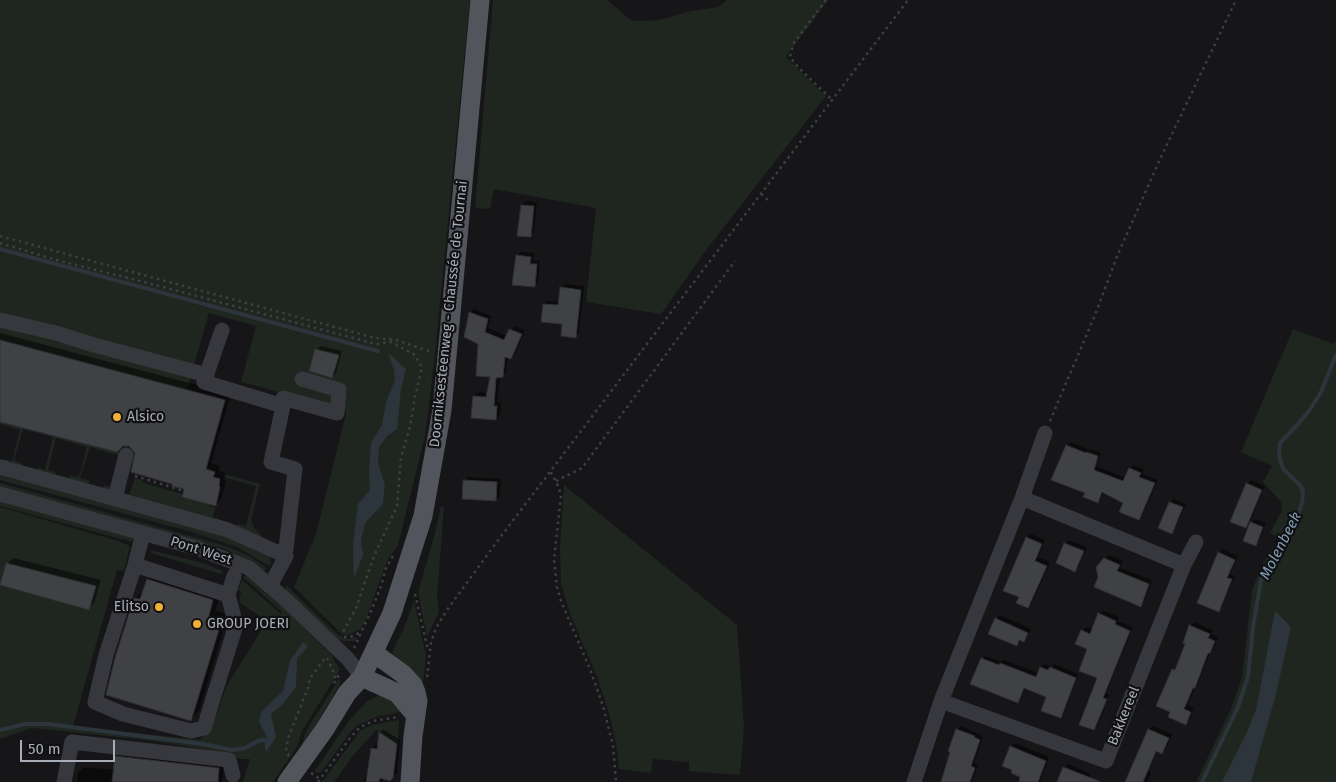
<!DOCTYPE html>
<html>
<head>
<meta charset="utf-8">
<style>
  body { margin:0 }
  #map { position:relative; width:1336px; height:782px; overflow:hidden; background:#161618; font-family:"Fira Sans",sans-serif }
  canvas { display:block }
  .scale { position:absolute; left:20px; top:740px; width:95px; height:22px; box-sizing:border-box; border:2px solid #a8adb8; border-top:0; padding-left:6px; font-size:15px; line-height:18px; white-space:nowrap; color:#a8adb8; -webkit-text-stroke:4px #111113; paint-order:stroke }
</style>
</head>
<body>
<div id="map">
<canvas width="1336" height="782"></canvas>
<div class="scale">50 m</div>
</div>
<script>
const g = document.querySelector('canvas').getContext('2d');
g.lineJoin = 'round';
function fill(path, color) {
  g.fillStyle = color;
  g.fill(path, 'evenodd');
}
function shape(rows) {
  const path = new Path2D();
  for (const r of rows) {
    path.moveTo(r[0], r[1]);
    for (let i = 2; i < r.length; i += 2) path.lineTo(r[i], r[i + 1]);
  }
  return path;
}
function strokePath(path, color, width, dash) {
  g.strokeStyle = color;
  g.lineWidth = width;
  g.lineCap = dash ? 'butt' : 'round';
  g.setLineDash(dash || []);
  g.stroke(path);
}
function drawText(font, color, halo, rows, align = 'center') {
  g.font = font + ' "Fira Sans",sans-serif';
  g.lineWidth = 4.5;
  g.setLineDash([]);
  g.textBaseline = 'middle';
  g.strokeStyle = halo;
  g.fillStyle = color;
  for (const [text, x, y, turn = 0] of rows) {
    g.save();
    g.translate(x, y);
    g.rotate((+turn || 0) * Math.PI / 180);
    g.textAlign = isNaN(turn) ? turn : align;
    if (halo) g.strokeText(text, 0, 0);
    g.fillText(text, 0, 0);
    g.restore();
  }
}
const green = shape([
  [0,0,470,0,435,354,425,437,398,545,387,561,365,622,360,629,347,636,342,634,294,587,316,534,346,414,344,401,333,406,241,382,256,326,209,313,187,390,0,340],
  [493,0,607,0,632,21,659,20,691,11,718,7,727,0,828,0,786,57,826,96,710,245,661,314,586,302,596,208,494,189,490,209,475,208],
  [1293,329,1334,344,1336,341,1336,782,1196,782,1231,709,1242,677,1252,590,1263,564,1279,538,1270,533,1282,510,1281,502,1263,482,1272,466,1241,452],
  [0,422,124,454,113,491,103,488,104,485,112,487,120,456,90,447,80,478,90,481,88,484,69,480,70,476,79,477,87,447,56,438,48,470,56,472,54,477,37,470,37,467,45,470,53,437,23,429,14,460,23,464,22,467,3,461,3,459,12,461,20,430,0,424],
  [0,471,226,533,270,556,271,563,269,566,237,547,192,532,0,480],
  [224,474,260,484,251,520,254,527,265,540,236,527,237,524,246,526,256,486,224,477],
  [135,478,143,481,143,483,183,494,209,504,209,506,215,508,213,517,224,521,222,523,129,495],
  [0,483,226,546,249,556,267,568,263,571,227,550,203,542,0,487],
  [564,485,737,625,744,726,740,775,689,771,689,762,653,759,651,773,619,769,616,745,610,716,598,679,570,614,561,584,560,549],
  [0,500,133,538,132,542,0,506],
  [441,506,444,506,437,598,439,612,427,637,418,592,434,537],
  [0,507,118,541,130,546,124,571,117,570,73,726,200,740,216,716,226,687,262,629,253,624,259,616,239,602,241,592,238,590,242,580,281,614,282,612,244,578,245,575,254,580,284,608,331,654,340,670,302,731,297,747,273,782,243,782,250,759,241,759,210,750,147,740,32,728,0,739],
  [151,550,203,563,223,571,221,574,151,553],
  [286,585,337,634,347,639,357,637,355,641,343,641,335,639,285,590],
  [414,601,426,656,423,684,419,684,396,659,392,652,404,628],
  [340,677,340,684,308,739,301,747,306,731],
  [379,695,387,696,405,711,376,717,360,724,353,729,321,772,318,773,314,772,348,722,367,701],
  [399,720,398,744,376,730,352,757,334,782,322,782,360,731,372,725]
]);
const water = shape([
  [388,353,406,369,401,389,397,429,387,436,379,447,378,464,385,484,383,504,365,523,361,541,363,555,354,578,353,544,358,504,370,490,369,472,371,443,382,425,386,402,395,380,394,369],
  [1275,611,1291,627,1276,694,1251,782,1222,782,1247,732,1256,710],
  [303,642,308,647,297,658,296,687,282,705,271,714,276,737,266,752,264,740,267,737,259,722,261,712,283,691,290,661]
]);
const shadow = shape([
  [526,201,537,203,534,232,530,236,522,205],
  [521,252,534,253,533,260,540,261,538,282,534,286,517,256],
  [565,284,584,286,579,333,576,336,544,305,547,301,559,302,562,287],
  [474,309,491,316,488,328,507,336,514,326,525,330,515,354,511,358,508,357,506,372,502,376,500,376,497,402,501,403,500,415,496,419,474,396,478,392,488,393,492,376,470,313],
  [0,333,231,394,211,463,220,466,219,471,226,473,224,480,226,481,221,499,215,505,174,483,129,445,0,421],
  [320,346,342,351,336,373,332,377,316,350],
  [1071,442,1089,450,1091,449,1101,453,1096,466,1126,478,1130,468,1133,465,1144,469,1142,474,1158,480,1142,515,1139,519,1124,502,1104,492,1098,502,1086,492,1067,446],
  [468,477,501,479,500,496,496,500,464,481],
  [1251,480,1265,486,1250,523,1246,527,1247,484],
  [1174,499,1186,504,1175,528,1171,532,1170,502],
  [1255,519,1266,523,1259,541,1255,545,1251,523],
  [1031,534,1045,540,1038,557,1050,562,1032,603,1028,606,1020,597,1004,590,1027,537],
  [1069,540,1087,547,1079,566,1075,570,1057,563,1065,544],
  [1222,549,1238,556,1230,574,1235,576,1222,607,1218,610,1219,553],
  [1109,555,1123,561,1120,568,1152,580,1144,602,1140,605,1101,562],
  [13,558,101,580,94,603,88,609,0,584,7,564],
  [156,571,221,592,215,611,228,615,199,711,191,719,135,599,144,590,148,579],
  [1103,611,1119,617,1117,621,1133,627,1106,694,1109,695,1098,725,1094,729,1099,678,1082,631,1086,627,1093,630,1099,614],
  [1000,615,1031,629,1027,637,1016,644,990,633,996,619],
  [1194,622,1213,630,1211,634,1218,637,1214,648,1210,652,1198,683,1187,705,1194,708,1189,720,1185,724,1172,711,1173,669,1178,666,1187,643,1191,626],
  [985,656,1002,662,1004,660,1039,673,1044,664,1052,667,1054,664,1078,674,1064,713,1061,717,1047,696,1026,687,1021,698,1018,701,982,659],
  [961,726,983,736,974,763,978,764,972,782,942,782,957,730],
  [1153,726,1172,734,1166,749,1162,752,1157,750,1148,771,1151,772,1147,782,1130,782,1149,730],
  [383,729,400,740,397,773,393,777,383,777,382,782,364,782,366,774,369,770,372,749,376,745,379,745,380,732],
  [1015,743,1049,757,1040,782,1024,782,1011,747],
  [123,751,225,763,222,782,77,782,78,773,84,767,115,770,117,757],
  [1068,764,1091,774,1089,779,1096,782,1059,782,1064,768]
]);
const stream = shape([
  [0,249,378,351],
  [0,730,25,724,48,724,203,744,232,750,245,748,258,741,264,740],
  [1202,782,1238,707,1248,677,1253,627,1261,580,1266,568,1284,545,1293,529,1302,503,1303,492,1301,486,1283,469,1279,456,1280,443,1299,423,1311,408,1321,392,1336,355]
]);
const building = shape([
  [521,205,534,206,531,237,517,236,521,205],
  [516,255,531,257,530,264,537,264,535,287,512,285,516,255],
  [560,287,581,290,576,338,561,336,562,324,541,322,543,304,558,305,560,287],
  [469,312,488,319,485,332,504,340,509,329,522,334,511,359,505,357,503,377,496,378,494,406,497,406,496,420,471,418,473,396,486,397,490,377,476,376,478,344,464,337,469,312],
  [0,340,225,400,206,469,215,472,213,477,220,479,219,486,220,487,216,506,182,497,184,489,172,486,172,484,131,472,135,453,129,446,123,446,117,452,0,422,0,340],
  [315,349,339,355,332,378,309,371,315,349],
  [1066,445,1086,453,1086,452,1098,456,1094,470,1123,481,1129,468,1141,473,1139,477,1155,483,1139,520,1119,512,1123,503,1102,492,1098,503,1083,497,1085,493,1051,480,1066,445],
  [463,480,497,482,496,501,462,499,463,480],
  [1246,483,1262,490,1246,528,1230,522,1246,483],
  [1169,502,1183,507,1172,534,1158,528,1169,502],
  [1250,522,1263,527,1256,546,1243,541,1250,522],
  [1026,537,1042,544,1035,561,1047,566,1028,608,1016,603,1019,597,1003,591,1026,537],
  [1064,543,1084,551,1075,572,1056,563,1064,543],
  [1218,552,1235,560,1227,578,1232,579,1219,612,1197,603,1218,552],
  [1104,558,1120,565,1117,571,1149,584,1141,607,1094,587,1098,577,1096,567,1104,558],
  [6,563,96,586,89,610,0,585,6,563],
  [147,579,213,600,208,619,221,623,191,721,106,695,115,658,134,598,140,599,147,579],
  [1098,613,1116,621,1115,624,1130,631,1103,698,1107,699,1094,730,1079,725,1097,678,1079,671,1087,649,1075,644,1081,630,1090,634,1098,613],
  [995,618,1028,633,1024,642,1019,640,1017,646,988,634,995,618],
  [1189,625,1210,634,1208,638,1215,641,1210,653,1208,653,1195,688,1193,688,1184,709,1191,712,1186,725,1168,717,1170,712,1156,706,1172,669,1175,670,1185,644,1183,643,1189,625],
  [981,658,999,665,1000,663,1036,677,1040,667,1048,670,1050,667,1076,678,1061,718,1041,711,1046,697,1024,688,1018,703,970,684,981,658],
  [956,729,975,736,974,737,980,740,971,766,975,768,970,782,941,782,950,752,948,751,956,729],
  [1148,729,1169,738,1162,754,1156,751,1143,782,1125,782,1148,729],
  [379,732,397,744,393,778,390,781,380,778,379,782,366,782,371,748,377,749,379,732],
  [1010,746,1046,761,1038,782,1019,782,1020,777,1011,773,1012,770,1002,766,1010,746],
  [115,756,219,768,218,782,112,782,115,756],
  [1063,767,1099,781,1099,782,1057,782,1063,767]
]);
const path = shape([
  [826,0,793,44,790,57,797,66,832,100],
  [761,194,768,200],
  [0,236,375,338,396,340,432,352],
  [0,243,60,261,148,283,368,342,377,344,391,342,415,355,422,368,415,397,410,427,401,457,397,506,374,556,356,608,342,634],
  [1050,421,1095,315,1118,254,1161,157,1236,0],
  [551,472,559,488,561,496,554,560,557,587,561,601,590,669,603,706,613,745,616,782],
  [135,476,184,491],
  [556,481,582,468,735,261],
  [415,594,428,650],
  [344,637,350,637,361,632],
  [354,648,372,609,381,586,386,568,393,556],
  [327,658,334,673,336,680],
  [427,677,431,642,436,628,447,610,499,539,908,0],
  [334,683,341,672],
  [289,756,286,751,288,738,308,688,310,678,326,657],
  [311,773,320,779],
  [318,782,350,738,360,727,373,721,398,717]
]);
const minor = shape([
  [0,320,56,333,94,345,207,375],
  [222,330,204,382,283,406,271,462,295,469,285,558,270,586],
  [281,405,283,398,337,413,339,390,302,379],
  [0,467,228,530,286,556],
  [0,494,197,548,249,568,284,598,348,659,362,677],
  [115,498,126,455],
  [1022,498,1184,565],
  [143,533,135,565,228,595,234,576],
  [135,565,106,655,95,702,123,714,191,731,204,728,236,625,228,595],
  [941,701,1106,761,1184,565,1196,542],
  [64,782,72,742,229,760,233,775],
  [914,782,941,701,1022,498,1045,433]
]);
const major = shape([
  [374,653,403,674,413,685,416,692,418,701,413,736,410,782],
  [362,677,397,693,416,716],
  [287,782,325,729,347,693,362,677,392,613,423,516,442,410,480,0]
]);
const markers = [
  [117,417,5,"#f2b134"],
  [159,607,5,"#f2b134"],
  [197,624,5,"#f2b134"]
];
const streetNames = [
  ["Doorniksesteenweg - Chaussée de Tournai",449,314,-84],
  ["Pont West",201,551,18],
  ["Bakkereel",1124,716,-68]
];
const poiNames = [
  ["Alsico",127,417],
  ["Elitso",149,607,"right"],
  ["GROUP JOERI",207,624]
];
const waterNames = [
  ["Molenbeek",1281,546,-63]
];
fill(green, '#1e261f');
fill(water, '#2c353c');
fill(shadow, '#0007');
strokePath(stream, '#2c353c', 4);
fill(building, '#404145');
strokePath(building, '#303034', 1);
strokePath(path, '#3d3f44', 2.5, [2.5, 4]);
strokePath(minor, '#37383d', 15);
strokePath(major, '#53555c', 19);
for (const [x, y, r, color] of markers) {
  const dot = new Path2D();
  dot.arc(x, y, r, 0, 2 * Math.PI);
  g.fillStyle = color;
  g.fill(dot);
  strokePath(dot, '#111113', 2);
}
drawText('14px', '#a8adb8', '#111113', streetNames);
drawText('14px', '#a8adb8', '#111113', poiNames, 'left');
drawText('italic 15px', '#7f9bb3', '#111113', waterNames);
</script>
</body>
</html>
